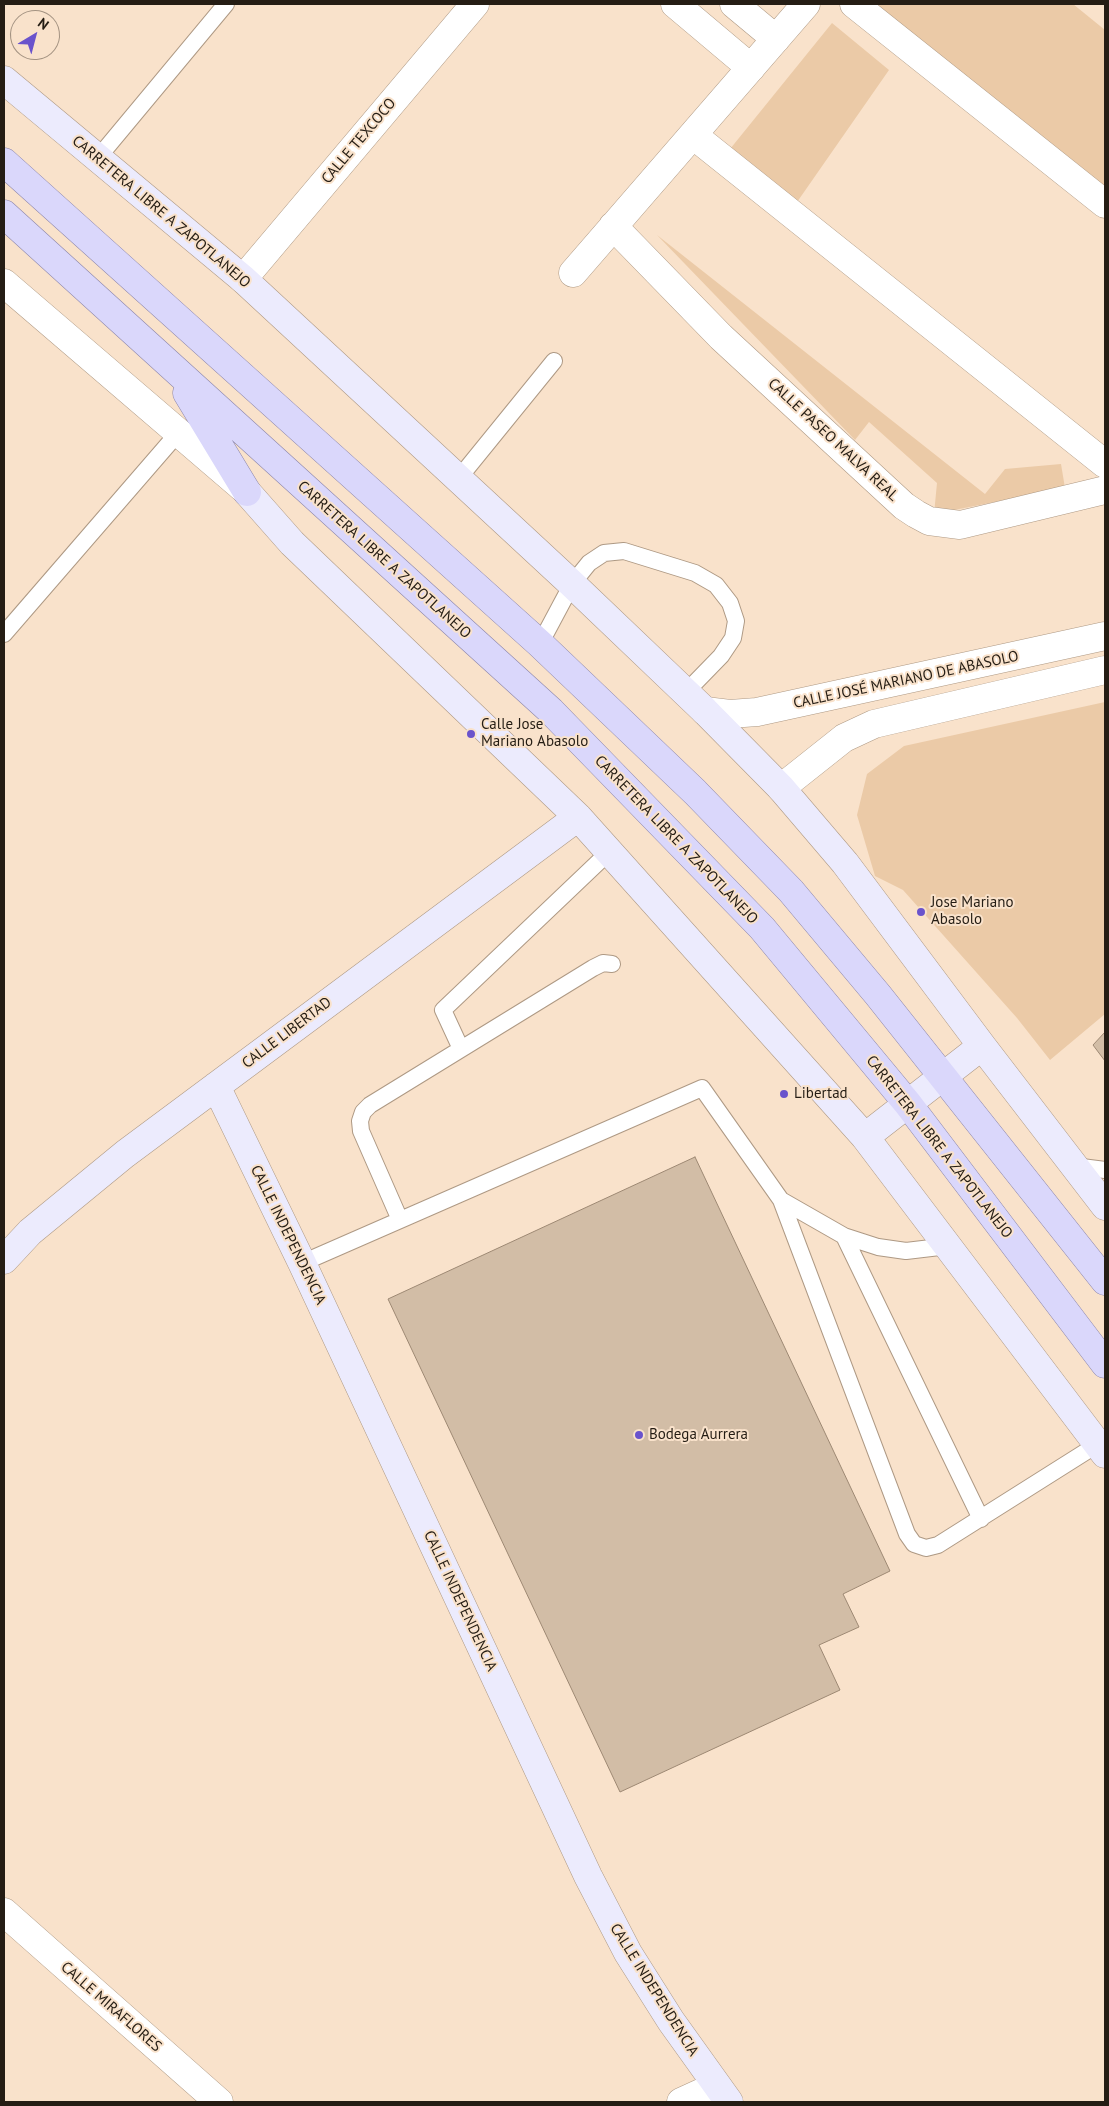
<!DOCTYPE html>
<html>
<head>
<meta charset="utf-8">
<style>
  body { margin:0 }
  #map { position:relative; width:1109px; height:2106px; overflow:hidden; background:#f9e2cb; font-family:"PT Sans",sans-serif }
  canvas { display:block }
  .frame { position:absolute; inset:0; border:5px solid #251d14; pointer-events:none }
  .north { position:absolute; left:10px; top:10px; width:50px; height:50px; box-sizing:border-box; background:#f9e2cb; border:1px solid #a49382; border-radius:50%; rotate:37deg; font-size:14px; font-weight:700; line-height:20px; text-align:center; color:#251d14 }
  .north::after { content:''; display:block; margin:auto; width:18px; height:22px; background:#6a53cc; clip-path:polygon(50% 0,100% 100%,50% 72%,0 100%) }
</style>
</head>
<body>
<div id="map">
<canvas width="1109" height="2106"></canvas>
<div class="frame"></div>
<div class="north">N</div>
</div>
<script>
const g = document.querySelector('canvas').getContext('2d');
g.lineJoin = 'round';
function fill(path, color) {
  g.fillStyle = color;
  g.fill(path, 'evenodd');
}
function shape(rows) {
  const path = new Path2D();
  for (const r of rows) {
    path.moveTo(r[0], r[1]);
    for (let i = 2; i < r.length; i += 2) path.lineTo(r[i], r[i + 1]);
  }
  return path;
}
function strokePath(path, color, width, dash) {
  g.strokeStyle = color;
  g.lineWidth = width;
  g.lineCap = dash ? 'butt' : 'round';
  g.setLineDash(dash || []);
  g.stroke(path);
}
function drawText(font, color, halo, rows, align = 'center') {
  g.font = font + ' "PT Sans",sans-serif';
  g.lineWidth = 4;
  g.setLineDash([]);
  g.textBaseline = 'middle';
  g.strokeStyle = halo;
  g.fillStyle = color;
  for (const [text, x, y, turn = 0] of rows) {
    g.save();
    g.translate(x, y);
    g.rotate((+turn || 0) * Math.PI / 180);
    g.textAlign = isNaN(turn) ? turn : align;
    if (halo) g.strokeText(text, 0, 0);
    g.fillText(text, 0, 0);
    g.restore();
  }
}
const green = shape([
  [876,4,1073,4,1105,30,1105,192],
  [832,23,889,70,795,205,726,154],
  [657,235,985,494,1005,469,1061,464,1065,488,934,514,937,483,869,422,855,440],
  [1105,702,1105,1014,1050,1060,1017,1018,903,890,875,876,857,815,867,774,904,746]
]);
const building = shape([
  [1105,1032,1105,1061,1093,1045,1105,1032],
  [695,1157,890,1571,843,1594,859,1627,819,1645,840,1690,620,1792,388,1299,695,1157]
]);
const lane = shape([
  [97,159,226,4],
  [459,478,554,361],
  [4,634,178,433],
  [540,644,572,584,589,563,604,553,624,551,695,573,716,585,730,603,736,621,733,638,721,656,685,693],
  [461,1049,443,1010,609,852],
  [1074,1166,1105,1170],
  [781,1200,844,1236,878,1247,906,1251,948,1246],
  [400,1220,361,1131,360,1121,363,1112,370,1105,593,968,603,963,612,964],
  [844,1236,981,1519],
  [302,1263,702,1088,781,1200,907,1534,914,1544,926,1548,938,1545,1098,1444]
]);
const street = shape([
  [675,4,751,68],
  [734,4,776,39],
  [854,4,1105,204],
  [693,135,1105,464],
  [613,226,721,337,904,506,916,514,929,521,960,525,1105,490],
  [573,273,806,4],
  [243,279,475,4],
  [4,283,242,487],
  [705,711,730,714,757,712,1105,636],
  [781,788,844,738,874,724,1105,670],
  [4,1912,219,2102],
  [681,2102,716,2086]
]);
const secondary = shape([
  [4,80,243,279,572,584,705,711,781,788,845,863,982,1046,1105,1206],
  [247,492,292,543,578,817,865,1137,1105,1454],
  [216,1086,302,1263,588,1876,628,1953,671,2021,729,2102],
  [865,1137,982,1046],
  [4,1260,30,1232,125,1154,578,817]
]);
const primary = shape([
  [4,162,540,644,695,792,791,891,878,995,1105,1281],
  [4,214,551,711,762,928,908,1104,1105,1364],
  [187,393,247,492]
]);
const markers = [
  [471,734,5,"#6a53cc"],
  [921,912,5,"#6a53cc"],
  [784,1094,5,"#6a53cc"],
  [639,1435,5,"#6a53cc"]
];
const streetNames = [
  ["CALLE TEXCOCO",359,141,-50],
  ["CARRETERA LIBRE A ZAPOTLANEJO",161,212,40],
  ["CALLE PASEO MALVA REAL",833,440,43],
  ["CARRETERA LIBRE A ZAPOTLANEJO",384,560,42],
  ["CALLE JOSÉ MARIANO DE ABASOLO",906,680,-12],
  ["CARRETERA LIBRE A ZAPOTLANEJO",676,840,46],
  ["CALLE LIBERTAD",287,1033,-37],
  ["CARRETERA LIBRE A ZAPOTLANEJO",939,1147,52],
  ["CALLE INDEPENDENCIA",288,1235,64],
  ["CALLE INDEPENDENCIA",460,1601,65],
  ["CALLE INDEPENDENCIA",654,1990,58],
  ["CALLE MIRAFLORES",111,2007,41]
];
const poiNames = [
  ["Calle Jose",481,725],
  ["Mariano Abasolo",481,742],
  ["Jose Mariano",931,903],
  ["Abasolo",931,920],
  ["Libertad",794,1094],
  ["Bodega Aurrera",649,1435]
];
fill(green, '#ebcaa7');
fill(building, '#d2bda6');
strokePath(building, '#9d8873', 1);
strokePath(lane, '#ae9984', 18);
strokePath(street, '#ae9984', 29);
strokePath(secondary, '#ae9984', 29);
strokePath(primary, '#8a84a9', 29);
strokePath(lane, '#fff', 16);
strokePath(street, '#fff', 28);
strokePath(secondary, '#ecebfd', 28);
strokePath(primary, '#dad7fb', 28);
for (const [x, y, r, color] of markers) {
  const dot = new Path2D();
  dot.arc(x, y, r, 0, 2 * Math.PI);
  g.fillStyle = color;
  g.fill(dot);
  strokePath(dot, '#f9e2cb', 2);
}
drawText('15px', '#251d14', '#f9e2cb', streetNames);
drawText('15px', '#251d14', '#f9e2cb', poiNames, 'left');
</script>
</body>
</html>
